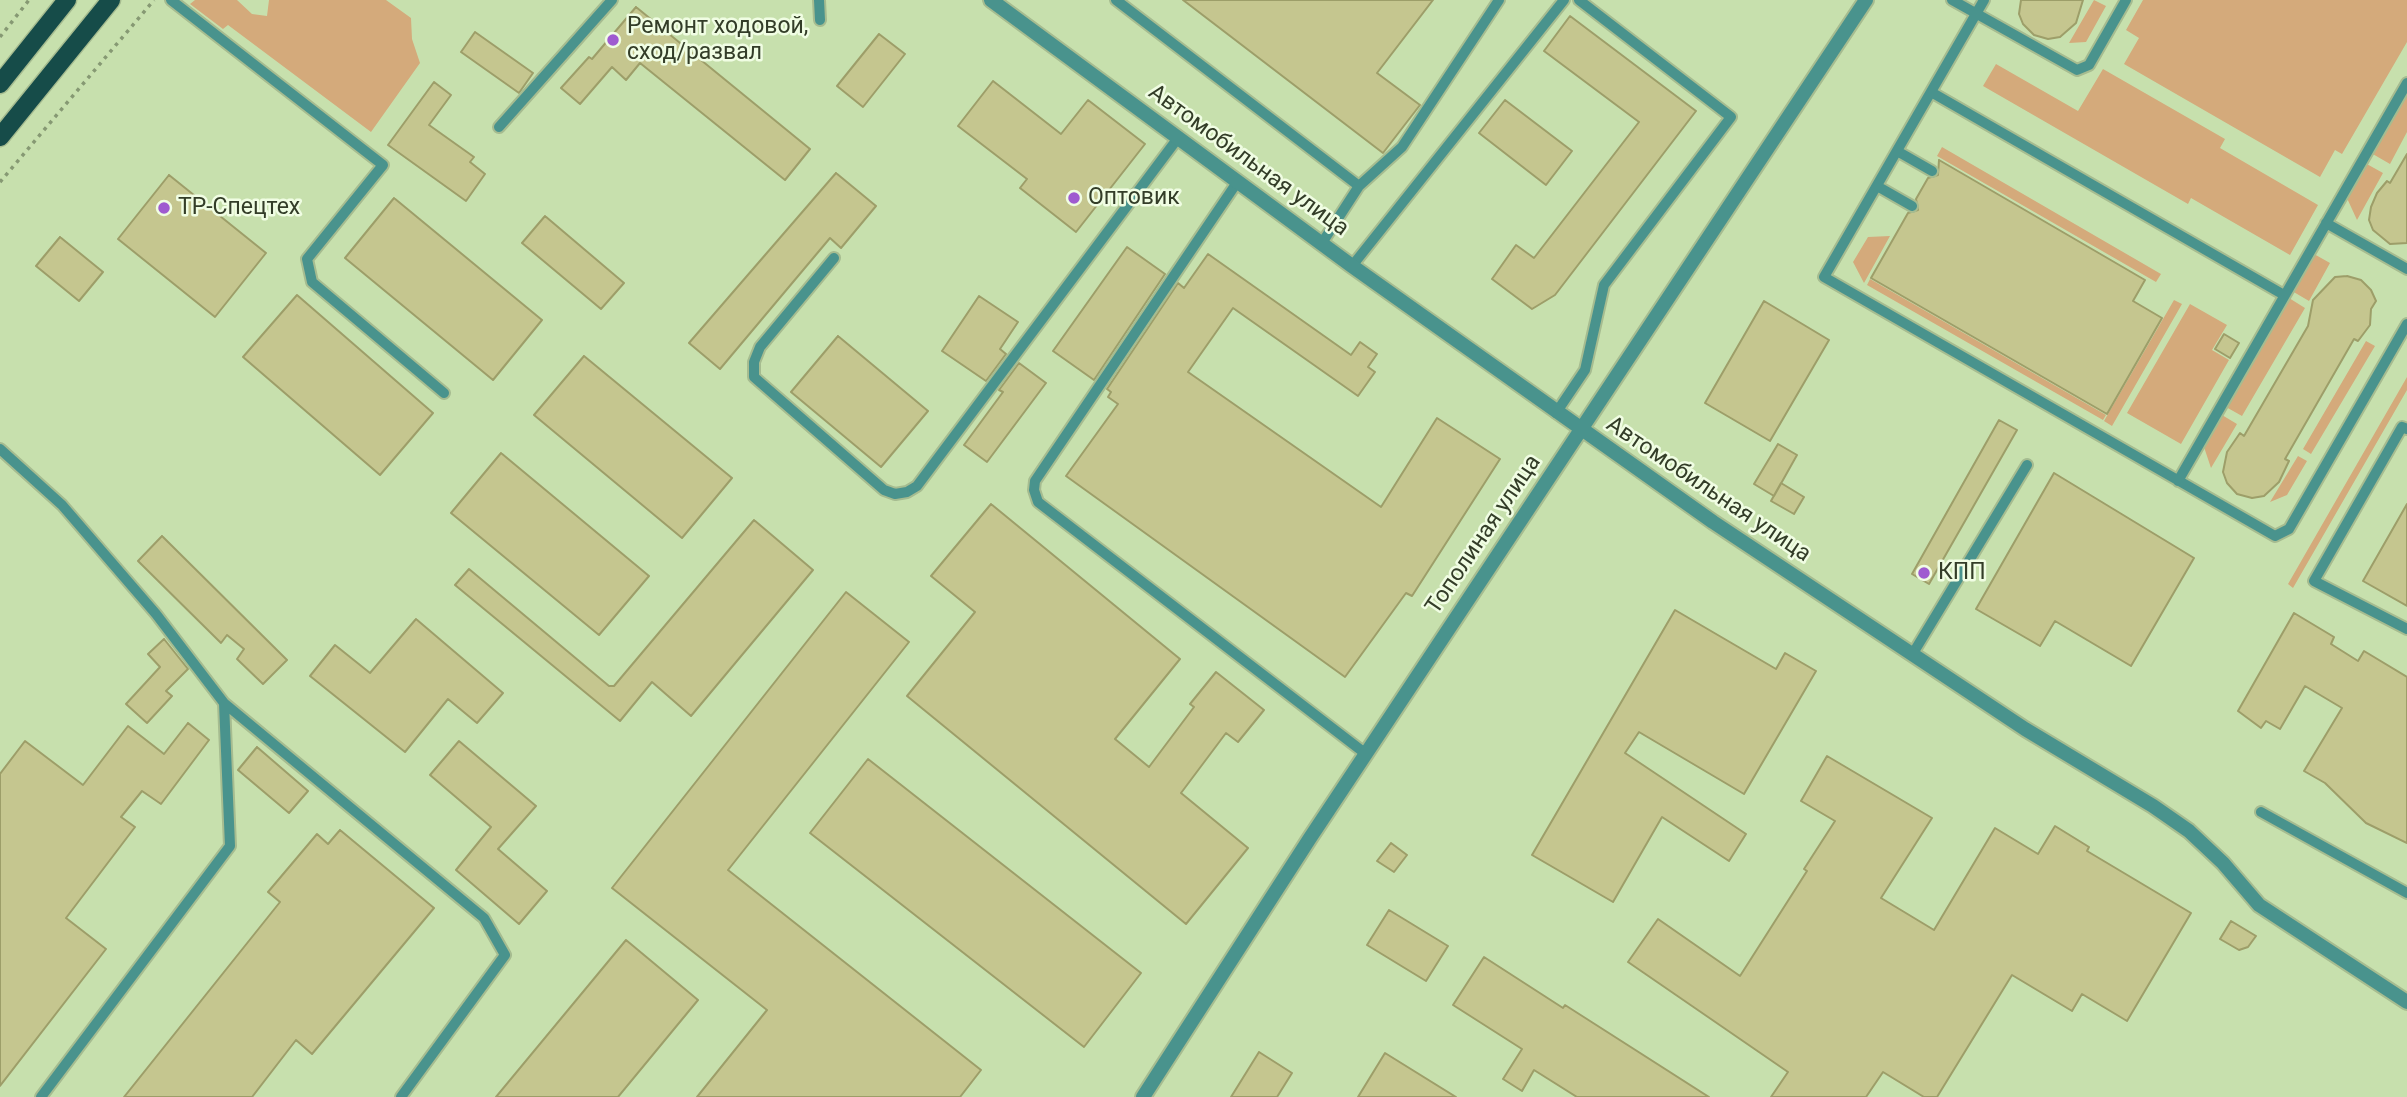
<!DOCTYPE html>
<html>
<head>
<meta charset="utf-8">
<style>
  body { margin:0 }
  canvas { display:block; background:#c7e0ad }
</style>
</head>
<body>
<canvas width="2407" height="1097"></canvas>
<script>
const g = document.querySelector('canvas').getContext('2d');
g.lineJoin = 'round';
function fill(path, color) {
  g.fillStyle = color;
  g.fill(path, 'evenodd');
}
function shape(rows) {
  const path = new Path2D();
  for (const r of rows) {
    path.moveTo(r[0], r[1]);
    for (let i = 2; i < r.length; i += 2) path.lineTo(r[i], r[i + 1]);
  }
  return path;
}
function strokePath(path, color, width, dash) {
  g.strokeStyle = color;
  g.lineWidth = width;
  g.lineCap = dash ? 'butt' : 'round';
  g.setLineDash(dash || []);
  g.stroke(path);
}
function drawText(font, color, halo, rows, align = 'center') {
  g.font = font + ' Roboto,sans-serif';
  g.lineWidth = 5;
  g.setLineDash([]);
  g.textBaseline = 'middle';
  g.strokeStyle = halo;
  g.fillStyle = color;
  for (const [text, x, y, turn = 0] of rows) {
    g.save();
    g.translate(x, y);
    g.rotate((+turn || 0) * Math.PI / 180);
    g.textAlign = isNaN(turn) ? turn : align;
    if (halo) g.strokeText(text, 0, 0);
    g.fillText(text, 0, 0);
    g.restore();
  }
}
const green = shape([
  [195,0,237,0,252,14,267,16,269,0,386,0,411,18,412,39,420,63,371,132,228,25,223,29,190,4],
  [2094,0,2106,6,2086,42,2069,43],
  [2143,0,2407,0,2407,42,2342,154,2335,150,2320,177,2124,64,2139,38,2126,30],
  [1996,64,2078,111,2103,69,2225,139,2220,148,2318,205,2290,255,2191,198,2188,204,1983,86],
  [2407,90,2407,132,2390,164,2371,153],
  [1942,147,2161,274,2156,282,1937,156],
  [2365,163,2383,173,2357,220,2346,196],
  [1890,236,1864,283,1853,262,1868,237],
  [2314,254,2330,263,2309,301,2292,291],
  [1870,279,2106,415,2103,420,1867,285],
  [2289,298,2305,308,2242,416,2226,407],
  [2174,300,2182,304,2112,426,2104,421],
  [2190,304,2227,325,2212,350,2229,360,2181,444,2127,413],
  [2366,341,2375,346,2311,454,2303,449],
  [2407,377,2407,390,2293,588,2288,584],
  [2222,415,2237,424,2211,468,2204,447],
  [2298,456,2307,461,2287,495,2270,502]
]);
const building = shape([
  [1183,0,1433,0,1377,73,1420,105,1383,153,1183,0],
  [2021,0,2083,0,2076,23,2060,37,2048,39,2034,35,2023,24,2019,14,2021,0],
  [636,7,810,149,785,180,640,63,626,80,612,67,580,104,561,88,589,57,592,59,636,7],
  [1570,16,1696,111,1555,295,1532,309,1492,279,1516,245,1534,258,1639,122,1544,51,1570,16],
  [475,32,533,73,519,93,461,52,475,32],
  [879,34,905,54,863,107,837,86,879,34],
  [993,81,1061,134,1088,100,1145,144,1076,232,1020,188,1027,179,958,126,993,81],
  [434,82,451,95,429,125,474,157,470,162,485,174,466,201,388,145,434,82],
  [1505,100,1572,151,1546,185,1479,133,1505,100],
  [2407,154,2407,243,2390,244,2373,230,2369,220,2371,207,2377,193,2387,181,2390,183,2407,154],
  [1939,160,2145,280,2133,301,2162,318,2107,414,1871,278,1908,213,1918,210,1916,199,1928,178,1938,175,1939,160],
  [836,173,876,206,841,248,830,238,720,369,689,343,836,173],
  [169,175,266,253,215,317,118,239,169,175],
  [394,198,542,320,493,380,345,258,394,198],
  [545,216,624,283,601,309,522,243,545,216],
  [60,237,103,272,79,301,36,266,60,237],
  [1127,247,1165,274,1094,380,1053,351,1127,247],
  [1208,254,1351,355,1360,342,1377,354,1368,367,1375,372,1358,396,1233,308,1188,372,1381,507,1437,418,1500,459,1412,596,1406,593,1345,677,1066,476,1118,404,1108,397,1111,392,1107,389,1178,283,1184,288,1208,254],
  [2347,276,2361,280,2371,290,2376,301,2371,309,2370,325,2358,341,2354,339,2285,459,2289,461,2279,482,2264,496,2252,498,2237,494,2227,483,2223,472,2227,452,2240,433,2244,436,2308,326,2313,300,2335,277,2347,276],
  [297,295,433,413,380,475,243,357,297,295],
  [979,296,1018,322,1000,349,1006,354,986,381,942,351,979,296],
  [1764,301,1829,340,1770,441,1705,403,1764,301],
  [2224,334,2239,343,2230,358,2215,349,2224,334],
  [838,336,928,411,881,467,791,392,838,336],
  [584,356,732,478,682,538,534,415,584,356],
  [1019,363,1046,383,987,462,964,445,1003,392,999,390,1019,363],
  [1999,420,2017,430,1929,584,1912,574,1999,420],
  [1778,444,1797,455,1774,496,1754,484,1778,444],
  [501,453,649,576,599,635,451,513,501,453],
  [2054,473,2194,558,2131,666,2055,621,2040,646,1976,609,2054,473],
  [1781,483,1804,497,1794,514,1771,501,1781,483],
  [991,504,1180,659,1115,739,1149,767,1194,707,1190,704,1216,672,1264,710,1238,742,1226,733,1181,793,1248,848,1186,924,907,696,975,612,931,576,991,504],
  [2407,504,2407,606,2363,581,2407,504],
  [754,520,813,570,691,716,652,682,620,721,455,585,469,569,609,686,614,686,754,520],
  [162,536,287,660,263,684,237,659,244,649,227,635,221,643,138,561,162,536],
  [846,592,909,642,728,870,981,1070,960,1097,697,1097,767,1010,612,888,846,592],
  [1675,610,1776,669,1785,653,1816,671,1744,794,1639,732,1625,753,1746,834,1729,861,1662,817,1613,902,1532,855,1675,610],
  [2294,613,2334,637,2331,644,2358,661,2364,651,2407,677,2407,843,2366,823,2325,783,2304,771,2342,708,2305,686,2280,729,2266,721,2261,728,2238,711,2294,613],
  [416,619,503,693,477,723,448,699,405,752,310,676,335,645,370,673,416,619],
  [164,639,188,669,166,691,172,696,147,723,126,704,160,667,148,654,164,639],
  [188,723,209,740,161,804,142,791,121,817,135,827,66,918,106,949,0,1086,0,774,25,741,83,785,128,726,164,754,188,723],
  [459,741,536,806,498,849,547,891,519,924,456,870,491,827,430,775,459,741],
  [257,747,308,791,289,813,238,770,257,747],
  [1827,756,1932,818,1881,898,1934,930,1995,828,2038,854,2055,826,2089,847,2087,851,2191,913,2127,1021,2082,994,2072,1011,2012,975,1937,1097,1924,1097,1883,1072,1866,1097,1771,1097,1788,1072,1628,962,1658,919,1740,976,1807,871,1804,869,1835,821,1801,801,1827,756],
  [868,759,1141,973,1084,1047,810,833,868,759],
  [340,830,434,908,312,1054,296,1040,252,1097,124,1097,280,902,268,892,317,834,328,844,340,830],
  [1391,843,1407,855,1394,872,1377,861,1391,843],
  [1389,910,1448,946,1426,981,1367,945,1389,910],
  [2231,921,2256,936,2248,947,2239,950,2220,939,2231,921],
  [626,940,698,1000,618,1097,496,1097,626,940],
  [1484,957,1563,1008,1565,1005,1709,1097,1577,1097,1534,1070,1522,1091,1503,1079,1522,1049,1453,1005,1484,957],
  [1259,1052,1292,1073,1277,1097,1231,1097,1259,1052],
  [1385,1053,1456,1097,1358,1097,1385,1053]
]);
const path = shape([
  [0,37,29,0],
  [0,182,154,0]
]);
const lane = shape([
  [171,0,383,165,307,259,312,282,444,393],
  [819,0,820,20],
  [1116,0,1359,186,1322,243],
  [1952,0,2077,70,2089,65,2126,0],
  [1984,0,1824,277,2275,536,2289,529,2407,324],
  [1931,92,2284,295],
  [499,127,612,0],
  [1897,151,1932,171],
  [1238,181,1035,481,1034,490,1038,502,1366,754],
  [1359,186,1402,147,1499,0],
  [1877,186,1912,206],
  [2326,223,2407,269],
  [834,258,760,347,754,362,754,377,884,490,895,494,907,492,917,486,1178,138],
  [1352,266,1564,0],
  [1556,413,1585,370,1604,285,1731,117,1579,0],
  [2407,429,2402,427,2314,581,2407,629],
  [0,449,62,505,156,614,224,703,484,918,505,955,401,1097],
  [2178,481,2407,83],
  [1912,655,2027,465],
  [2261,812,2407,893],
  [41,1097,230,846,224,703]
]);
const street = shape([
  [991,0,1352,266,1713,522,2025,729,2153,806,2189,831,2223,863,2259,905,2407,1002],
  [1143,1097,1310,838,1866,0]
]);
const primary = shape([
  [0,84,67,0],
  [0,137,111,0]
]);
const markers = [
  [613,40,7,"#9f5bd0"],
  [1074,198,7,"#9f5bd0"],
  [164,208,7,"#9f5bd0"],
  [1924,573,7,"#9f5bd0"]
];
const poiNames = [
  ["Ремонт ходовой,",627,27],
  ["сход/развал",627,53],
  ["Оптовик",1088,198],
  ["ТР-Спецтех",178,208],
  ["КПП",1938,573]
];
const streetNames = [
  ["Автомобильная улица",1248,161,36],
  ["Автомобильная улица",1708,490,34],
  ["Тополиная улица",1484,535,-56]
];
fill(green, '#d4aa7b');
fill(building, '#c5c68f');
strokePath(building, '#9d9e69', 2);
strokePath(lane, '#a6bc90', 14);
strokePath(street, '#a6bc90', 18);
strokePath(primary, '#a6bc90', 21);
strokePath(path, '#869973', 3.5, [3.5, 5]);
strokePath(lane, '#49938d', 10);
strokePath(street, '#49938d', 14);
strokePath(primary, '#164c49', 18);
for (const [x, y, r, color] of markers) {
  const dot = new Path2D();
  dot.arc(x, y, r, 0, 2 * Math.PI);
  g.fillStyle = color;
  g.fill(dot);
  strokePath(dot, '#f0fde3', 2.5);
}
drawText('23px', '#333d28', '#f0fde3', poiNames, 'left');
drawText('23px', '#333d28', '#f0fde3', streetNames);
</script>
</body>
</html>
